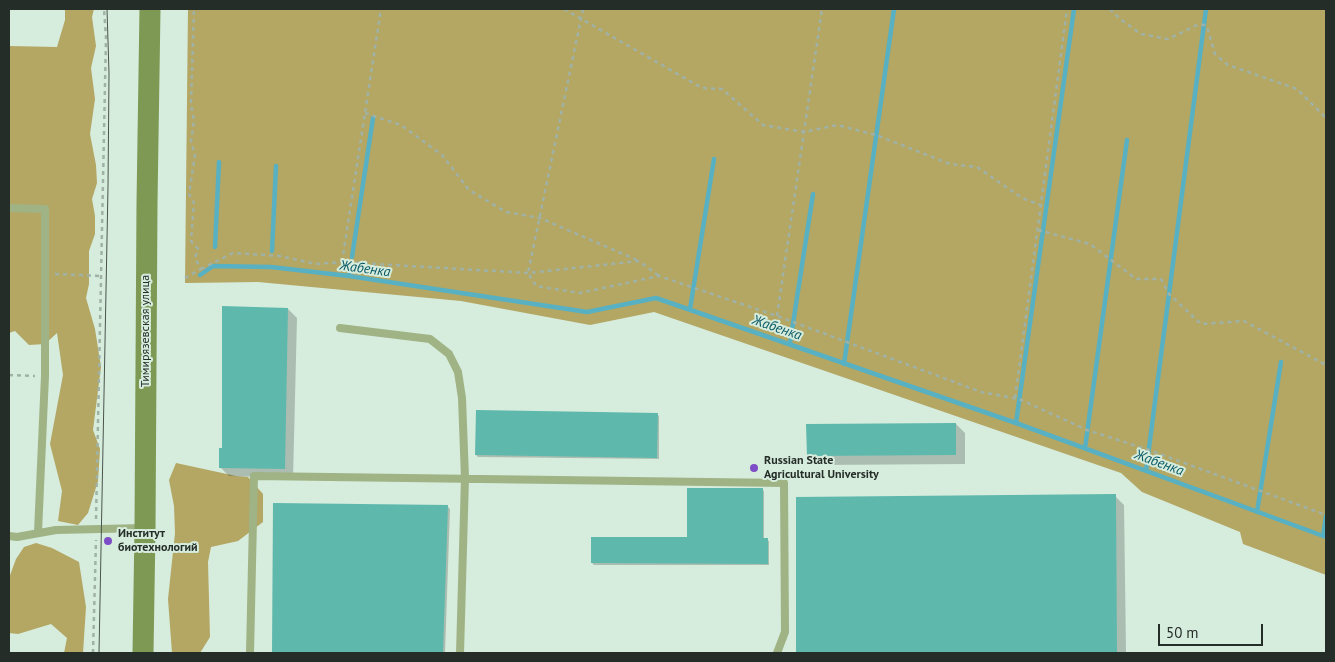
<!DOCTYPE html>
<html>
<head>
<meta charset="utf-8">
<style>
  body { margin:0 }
  #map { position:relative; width:1335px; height:662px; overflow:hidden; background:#d6ecdd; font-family:"PT Sans",sans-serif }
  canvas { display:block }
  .frame { position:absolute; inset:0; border:10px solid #252d28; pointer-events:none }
  .scale { position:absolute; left:1158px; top:624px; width:105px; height:22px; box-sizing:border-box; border:2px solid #252d28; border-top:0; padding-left:6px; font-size:15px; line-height:18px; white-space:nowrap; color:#252d28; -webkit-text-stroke:4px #d6ecdd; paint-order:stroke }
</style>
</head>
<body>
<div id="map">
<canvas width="1335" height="662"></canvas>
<div class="frame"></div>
<div class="scale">50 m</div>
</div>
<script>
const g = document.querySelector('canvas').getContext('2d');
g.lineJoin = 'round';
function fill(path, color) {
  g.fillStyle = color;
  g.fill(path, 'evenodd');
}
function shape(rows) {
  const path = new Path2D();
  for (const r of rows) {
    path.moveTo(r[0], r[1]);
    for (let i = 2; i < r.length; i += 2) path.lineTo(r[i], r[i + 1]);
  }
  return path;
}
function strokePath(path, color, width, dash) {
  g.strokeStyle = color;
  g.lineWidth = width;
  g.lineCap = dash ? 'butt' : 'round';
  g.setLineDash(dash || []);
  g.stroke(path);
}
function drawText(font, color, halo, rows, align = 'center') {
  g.font = font + ' "PT Sans",sans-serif';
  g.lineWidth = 4;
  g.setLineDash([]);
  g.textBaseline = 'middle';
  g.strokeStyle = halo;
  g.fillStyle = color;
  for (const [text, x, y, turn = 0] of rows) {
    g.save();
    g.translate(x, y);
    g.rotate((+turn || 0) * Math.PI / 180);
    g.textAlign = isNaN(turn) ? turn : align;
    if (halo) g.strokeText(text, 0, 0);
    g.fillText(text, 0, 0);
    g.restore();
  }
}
const forest = shape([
  [65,9,94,9,92,17,96,46,91,68,95,99,90,134,96,165,97,183,92,199,95,216,95,234,89,251,89,284,86,298,95,329,101,367,93,430,100,449,98,481,88,513,78,525,58,521,62,491,50,444,63,375,57,333,45,344,29,345,15,331,9,333,9,46,57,47,65,20],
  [188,9,1326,9,1326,575,1243,544,1240,532,1142,492,1121,473,654,312,590,325,461,301,258,282,185,283],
  [176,463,236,476,248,477,263,494,263,522,238,541,211,547,208,562,210,637,200,653,172,653,168,599,175,533,174,506,169,480],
  [36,543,52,548,79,562,86,607,83,653,64,653,67,638,51,624,18,634,9,633,9,578,16,559,24,547]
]);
const shadow = shape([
  [288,309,297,318,293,478,229,476,220,467,223,450],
  [657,414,659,416,659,459,478,457,476,455],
  [956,424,965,433,965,464,817,465,808,456],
  [762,490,764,491,764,539,769,541,769,565,594,565,592,563,688,539],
  [1115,496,1124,505,1126,653,797,653,797,498],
  [275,504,447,506,450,509,445,653,273,653]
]);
const stream = shape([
  [215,247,219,162],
  [272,251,276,166],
  [352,257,373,118],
  [200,275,213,266,271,267,349,276,587,312,656,298,1016,423,1326,537],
  [349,276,351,265],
  [690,309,714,159],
  [790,343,813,194],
  [844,364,894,9],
  [1016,423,1074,9],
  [1085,448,1127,140],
  [1146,471,1206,9],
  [1257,512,1281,362],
  [1323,536,1326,516]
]);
const building = shape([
  [222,306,288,308,285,469,219,468,219,448,222,448],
  [476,410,658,413,657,458,475,455],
  [956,423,956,455,807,456,806,424],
  [687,488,763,488,763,538,768,538,768,564,591,563,591,537,687,537],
  [1116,494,1117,653,796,653,796,497],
  [273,503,448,505,443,653,272,653]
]);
const path = shape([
  [564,9,702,88,722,89,763,125,804,132,837,125,876,135,950,164,977,167,1022,198,1046,207],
  [583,9,528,273,536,286,580,293,659,276,777,316,981,392,1019,399,1087,430,1149,450,1326,515],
  [1110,9,1120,19,1141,34,1168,39,1199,24,1204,25,1207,27,1215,54,1228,65,1297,89,1326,118],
  [365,113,401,125,442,155,469,190,506,212,540,218,637,260],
  [1038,230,1090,244,1136,279,1161,279,1169,294,1201,324,1244,321,1326,365],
  [342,262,381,9],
  [201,269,233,253,280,256,316,264,342,262,528,273,639,261,659,276],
  [55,274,101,276],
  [185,278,201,269,195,258,198,249,191,241,194,203,189,194,195,155,191,142,194,121,191,104,194,9],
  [777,316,822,9],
  [9,375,35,376],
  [1015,398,1067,9],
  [96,519,106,37,104,9],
  [93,653,96,540]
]);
const lane = shape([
  [9,208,45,209,45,376,38,532],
  [340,328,430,339,449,354,458,372,462,398,465,478,460,653],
  [9,536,17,537,56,530,144,528],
  [250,653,254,476,784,483,785,632,777,653]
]);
const secondary = shape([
  [143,653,145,528,147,203,150,9]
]);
const tram = shape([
  [99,653,108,187,109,73,107,9]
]);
const markers = [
  [754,468,5,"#7d4dc5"],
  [108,541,5,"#7d4dc5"]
];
const streetNames = [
  ["Тимирязевская улица",146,331,-90]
];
const poiNames = [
  ["Russian State",764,461],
  ["Agricultural University",764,475],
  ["Институт",118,534],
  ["биотехнологий",118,548]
];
const waterNames = [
  ["Жабенка",365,269,8],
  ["Жабенка",777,328,19],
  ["Жабенка",1159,463,20]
];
fill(forest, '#b4a663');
fill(shadow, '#0003');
strokePath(stream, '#57b1c3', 4.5);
fill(building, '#5eb8ac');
strokePath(path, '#a0b2a6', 2.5, [4, 4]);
strokePath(lane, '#9fb385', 8);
strokePath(secondary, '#7d9953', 21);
strokePath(tram, '#4a544d', 1);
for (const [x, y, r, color] of markers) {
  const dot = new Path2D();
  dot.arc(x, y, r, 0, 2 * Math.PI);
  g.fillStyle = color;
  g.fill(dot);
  strokePath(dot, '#d6ecdd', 2);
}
drawText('12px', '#252d28', '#d6ecdd', streetNames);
drawText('bold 12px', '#252d28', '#d6ecdd', poiNames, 'left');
drawText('italic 14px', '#0b5a67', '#d6ecdd', waterNames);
</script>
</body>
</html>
